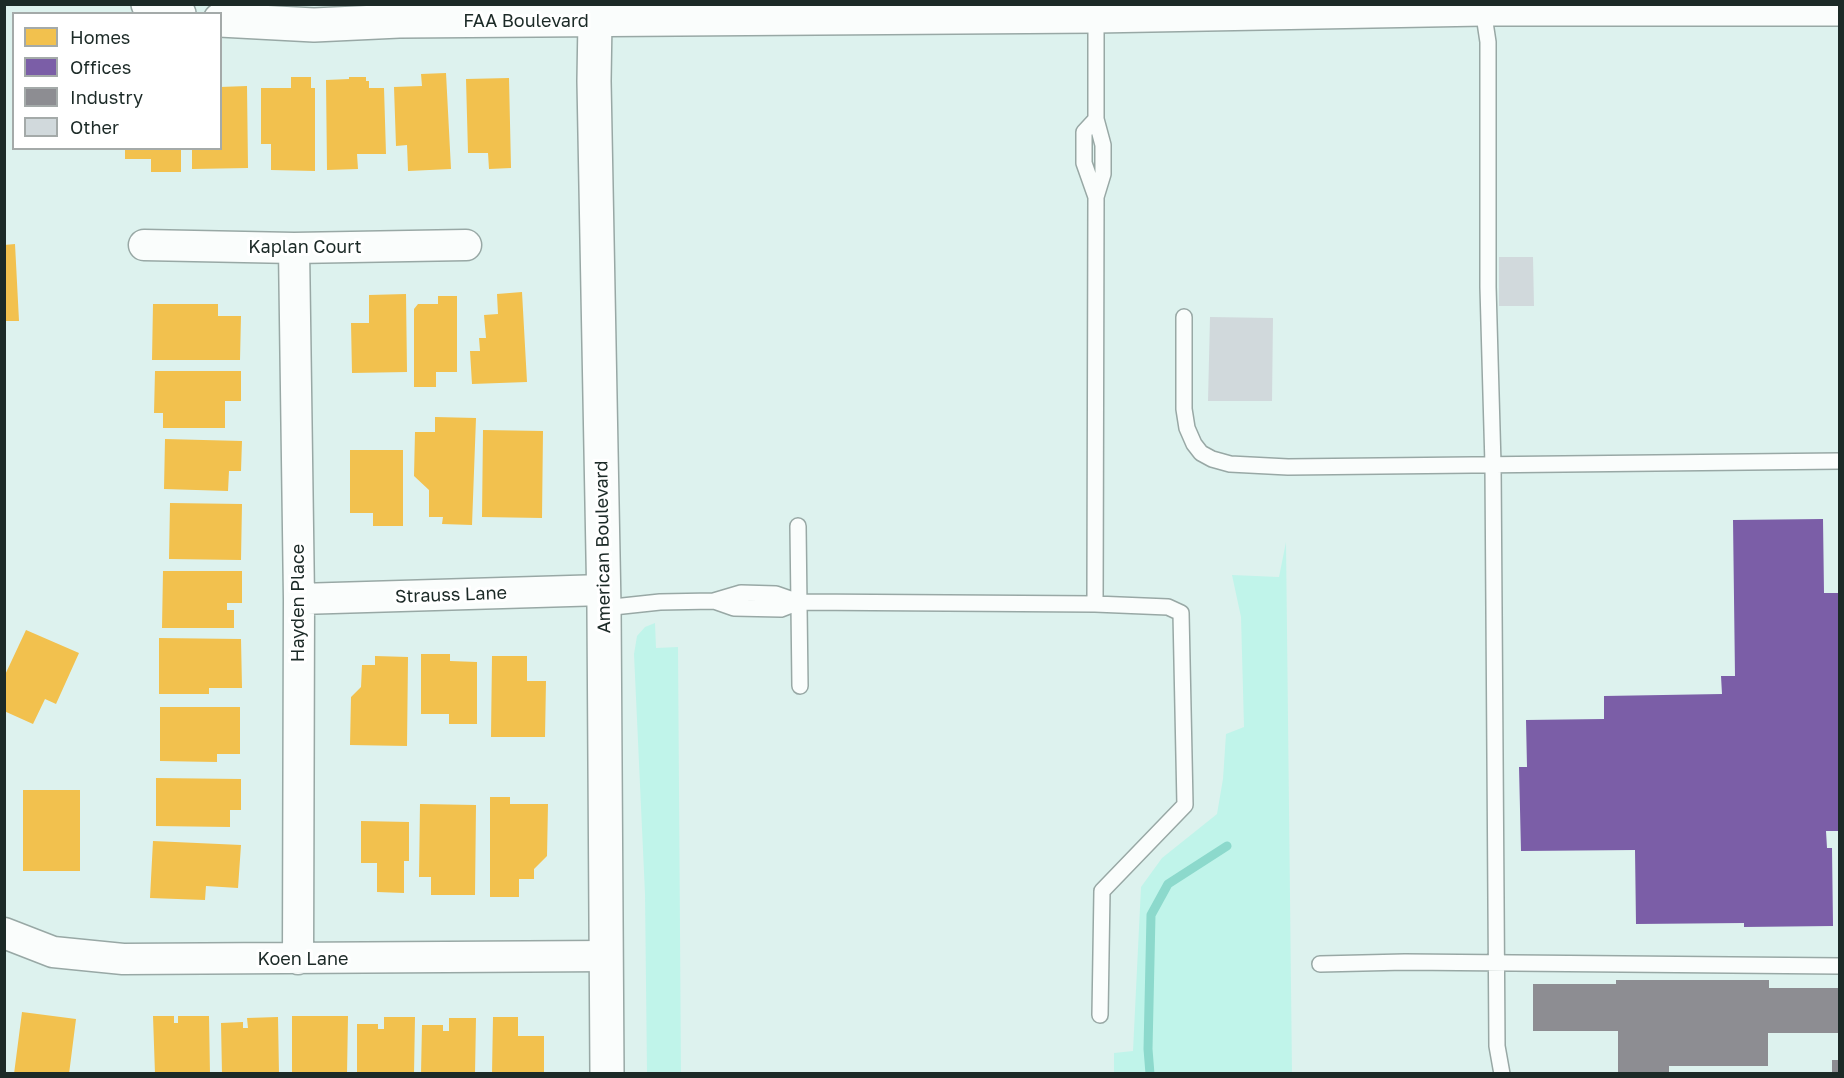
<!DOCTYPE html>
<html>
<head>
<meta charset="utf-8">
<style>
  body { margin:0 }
  #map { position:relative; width:1844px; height:1078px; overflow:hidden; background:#ddf2ee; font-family:"Golos Text",sans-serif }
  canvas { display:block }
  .frame { position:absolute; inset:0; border:6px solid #1c2a27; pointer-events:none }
  .legend { position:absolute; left:12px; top:12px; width:210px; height:138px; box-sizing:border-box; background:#fff; border:2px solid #a4aaa9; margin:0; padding:8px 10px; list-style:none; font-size:18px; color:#1c2a27 }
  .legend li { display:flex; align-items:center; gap:12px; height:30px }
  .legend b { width:30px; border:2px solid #a4aaa9 }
</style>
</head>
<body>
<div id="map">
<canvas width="1844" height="1078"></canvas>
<div class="frame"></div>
<ul class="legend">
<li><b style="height:16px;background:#f2c14e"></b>Homes</li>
<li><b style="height:16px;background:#7b5ea7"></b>Offices</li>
<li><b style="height:16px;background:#8d8d92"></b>Industry</li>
<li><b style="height:16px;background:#d1d9dc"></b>Other</li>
</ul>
</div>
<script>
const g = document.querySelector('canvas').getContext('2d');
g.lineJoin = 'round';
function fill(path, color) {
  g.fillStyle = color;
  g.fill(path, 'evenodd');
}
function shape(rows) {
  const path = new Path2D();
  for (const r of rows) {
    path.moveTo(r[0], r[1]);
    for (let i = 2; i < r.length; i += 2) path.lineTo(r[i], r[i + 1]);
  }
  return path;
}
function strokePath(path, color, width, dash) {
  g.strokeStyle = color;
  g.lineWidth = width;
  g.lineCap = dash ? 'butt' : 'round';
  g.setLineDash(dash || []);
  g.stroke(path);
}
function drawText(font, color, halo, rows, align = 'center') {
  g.font = font + ' "Golos Text",sans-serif';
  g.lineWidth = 6;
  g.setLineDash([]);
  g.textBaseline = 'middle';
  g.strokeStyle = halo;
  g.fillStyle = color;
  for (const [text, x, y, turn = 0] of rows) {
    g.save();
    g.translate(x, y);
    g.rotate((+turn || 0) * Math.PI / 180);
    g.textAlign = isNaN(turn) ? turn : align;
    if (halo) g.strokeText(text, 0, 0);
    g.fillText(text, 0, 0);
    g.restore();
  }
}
const green = shape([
  [1286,542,1292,1073,1114,1073,1114,1053,1133,1051,1141,887,1162,858,1217,814,1223,779,1226,734,1244,727,1241,617,1232,575,1279,577],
  [655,623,656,648,678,647,681,1073,647,1073,645,894,634,654,637,636,645,627]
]);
const homes = shape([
  [446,73,451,169,408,171,407,145,396,146,394,87,422,86,421,74],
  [291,77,311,77,311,88,315,88,315,171,271,170,271,144,261,144,261,88,291,88],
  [349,77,366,77,366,81,369,81,369,88,384,88,386,154,357,154,358,169,327,170,326,80,349,79],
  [509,78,511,168,489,169,488,153,468,153,466,79],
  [247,86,248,168,192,169,192,148,220,148,220,87],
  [125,148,181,148,181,172,151,172,151,159,125,159],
  [15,244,19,321,4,321,4,245],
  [522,292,527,382,472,384,470,351,480,351,479,338,486,338,484,315,498,314,497,294],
  [406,294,407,372,352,373,351,323,369,323,369,295],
  [438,296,457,296,457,372,436,372,436,387,414,387,414,309,418,304,438,304],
  [153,304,218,304,218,316,241,316,240,360,152,360],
  [155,371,241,371,241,401,225,401,225,428,163,428,163,413,154,413],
  [435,417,476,418,472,525,442,524,443,517,429,517,429,490,414,476,415,432,435,432],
  [483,430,543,431,542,518,482,517],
  [165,439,242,441,241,471,229,471,228,491,164,489],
  [350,450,403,450,403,526,373,526,373,513,350,513],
  [170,503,242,504,241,560,169,559],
  [163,571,242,571,242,603,227,603,227,610,234,610,234,628,162,628],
  [26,630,79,653,56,704,45,699,33,724,4,711,4,677],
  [159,638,241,639,242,688,209,688,209,694,159,694],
  [421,654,450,654,450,661,477,662,477,724,449,724,449,714,421,714],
  [375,656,408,657,407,746,350,745,351,697,361,687,362,665,375,665],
  [492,656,527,656,527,681,546,681,545,737,491,737],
  [160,707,240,707,240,754,217,754,217,762,160,761],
  [156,778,241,779,241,810,230,810,230,827,156,826],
  [23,790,80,790,80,871,23,871],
  [490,797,510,797,510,804,548,804,547,856,534,869,534,879,519,879,519,897,490,897],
  [420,804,476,805,475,895,431,895,431,877,419,877],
  [361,821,409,822,409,861,404,861,404,893,377,892,377,863,361,863],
  [153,841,241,845,238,888,206,886,205,900,150,898],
  [22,1012,76,1019,69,1074,14,1074],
  [153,1016,174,1016,174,1023,178,1023,178,1016,209,1016,210,1074,155,1074],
  [292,1016,348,1016,347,1074,292,1074],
  [278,1017,279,1074,222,1074,221,1023,243,1022,243,1028,248,1028,247,1018],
  [384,1017,415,1017,414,1074,357,1074,357,1024,378,1024,378,1029,384,1029],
  [493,1017,518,1017,518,1036,544,1036,544,1074,492,1074],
  [449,1018,476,1018,475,1074,421,1074,422,1025,443,1025,443,1031,449,1031]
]);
const offices = shape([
  [1823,519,1824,593,1840,593,1840,831,1826,831,1827,848,1832,848,1833,926,1744,927,1744,923,1636,924,1635,850,1521,851,1519,767,1527,767,1526,720,1604,719,1604,696,1722,694,1721,676,1735,676,1733,520]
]);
const industry = shape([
  [1616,980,1769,980,1769,988,1840,988,1840,1033,1768,1033,1768,1066,1669,1066,1669,1074,1618,1074,1618,1031,1533,1031,1533,984,1616,984],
  [1832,1060,1840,1060,1840,1074,1832,1074]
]);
const stream = shape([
  [1150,1074,1148,1049,1151,915,1168,884,1227,846]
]);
const building = shape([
  [1499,257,1533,257,1534,306,1499,306],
  [1210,317,1273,318,1272,401,1208,401]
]);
const service = shape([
  [1483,9,1488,42,1488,287,1493,465,1497,1046,1502,1074],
  [1096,119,1084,132,1084,163,1096,197],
  [1184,317,1184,409,1187,428,1194,444,1201,453,1212,459,1230,464,1288,467,1840,461],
  [798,526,800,686],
  [714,601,734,608,781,609,799,602],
  [1095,604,1096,197,1103,174,1103,145,1096,119,1096,16],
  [604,608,660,602,714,601,741,593,776,594,799,602,1095,604,1168,607,1181,613,1185,805,1102,891,1100,1015],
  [1320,964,1405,962,1840,966]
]);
const minor = shape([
  [144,245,294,248,466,245],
  [294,248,299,599,298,959],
  [299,599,604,590],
  [4,933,53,952,123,959,607,956]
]);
const tertiary = shape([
  [148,4,179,14],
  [602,4,595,20,594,81,604,608,607,1074],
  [220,20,314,25,399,21,1096,16,1483,9,1840,9]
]);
const streetNames = [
  ["FAA Boulevard",526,21],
  ["Kaplan Court",305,247],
  ["American Boulevard",603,547,-91],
  ["Strauss Lane",451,595,-2],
  ["Hayden Place",298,603,-90],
  ["Koen Lane",303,959]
];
fill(green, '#c0f4ea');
fill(homes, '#f2c14e');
fill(offices, '#7b5ea7');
fill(industry, '#8d8d92');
strokePath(stream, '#8cd9cc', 9);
fill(building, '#d1d9dc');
strokePath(service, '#98a8a5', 18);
strokePath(minor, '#98a8a5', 33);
strokePath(tertiary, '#98a8a5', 36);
strokePath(service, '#fafdfc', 15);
strokePath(minor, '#fafdfc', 30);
strokePath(tertiary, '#fafdfc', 33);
drawText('18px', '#1c2a27', '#fff', streetNames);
</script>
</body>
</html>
